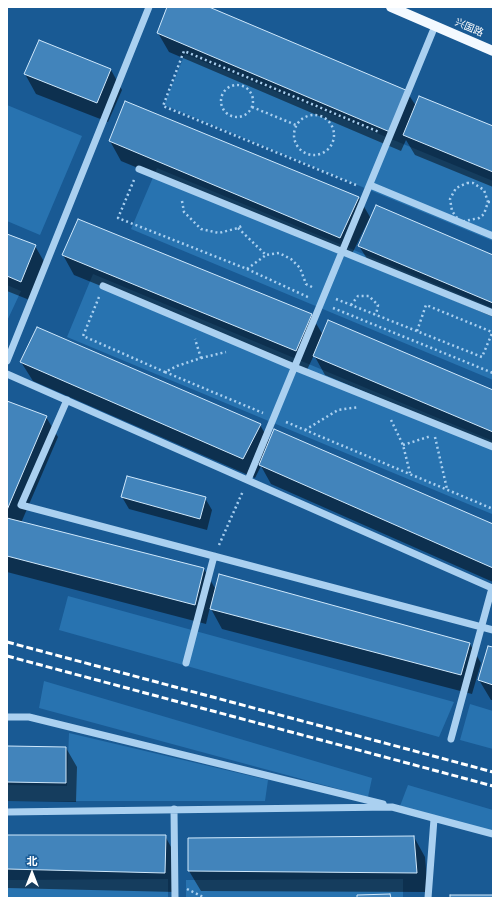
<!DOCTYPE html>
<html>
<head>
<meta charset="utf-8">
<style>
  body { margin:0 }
  #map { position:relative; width:500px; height:905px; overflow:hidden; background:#195a94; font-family:"Archivo Narrow","Noto Sans SC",sans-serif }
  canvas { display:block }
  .frame { position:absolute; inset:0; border:8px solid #fff; pointer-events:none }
  .north { position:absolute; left:12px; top:853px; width:40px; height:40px; -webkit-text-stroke:3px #195a94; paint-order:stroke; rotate:0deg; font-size:11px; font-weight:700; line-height:16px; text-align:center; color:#fff }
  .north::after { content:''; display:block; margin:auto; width:14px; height:18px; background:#fff; clip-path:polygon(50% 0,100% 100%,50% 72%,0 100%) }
</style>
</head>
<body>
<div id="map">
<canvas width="500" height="905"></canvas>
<div class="frame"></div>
<div class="north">北</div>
</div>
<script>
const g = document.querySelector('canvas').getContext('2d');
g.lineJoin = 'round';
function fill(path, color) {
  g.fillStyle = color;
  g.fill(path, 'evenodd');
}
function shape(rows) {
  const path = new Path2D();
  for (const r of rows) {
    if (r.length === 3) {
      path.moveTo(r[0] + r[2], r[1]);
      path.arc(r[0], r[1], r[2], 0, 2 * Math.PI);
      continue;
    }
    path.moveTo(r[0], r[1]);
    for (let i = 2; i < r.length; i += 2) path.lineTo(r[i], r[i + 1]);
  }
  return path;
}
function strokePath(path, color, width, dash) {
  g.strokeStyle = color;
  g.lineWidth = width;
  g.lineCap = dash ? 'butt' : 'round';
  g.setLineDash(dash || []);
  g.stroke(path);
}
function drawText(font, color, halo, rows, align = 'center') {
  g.font = font + ' "Archivo Narrow","Noto Sans SC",sans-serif';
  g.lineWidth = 3;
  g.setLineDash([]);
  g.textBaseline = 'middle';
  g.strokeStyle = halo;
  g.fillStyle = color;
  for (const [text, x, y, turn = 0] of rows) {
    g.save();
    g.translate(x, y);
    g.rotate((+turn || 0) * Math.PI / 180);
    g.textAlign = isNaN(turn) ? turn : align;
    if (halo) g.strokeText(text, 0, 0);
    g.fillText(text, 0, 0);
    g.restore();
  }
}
const green = shape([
  [185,54,493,181,493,241,164,105],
  [7,105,82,136,40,235,7,221],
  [157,168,493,308,493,380,131,229],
  [93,274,493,441,492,514,67,337],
  [7,285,21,291,7,321],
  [68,596,454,702,439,737,59,630],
  [44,681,372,778,368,797,39,708],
  [470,704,493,711,493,749,460,740],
  [69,733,268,780,265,801,7,801,7,785,67,786],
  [408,785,493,810,493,833,400,806],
  [168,879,168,898,7,898,7,880],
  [403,879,403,898,186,898,186,880]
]);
const shadow = shape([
  [168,7,207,7,407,92,416,106,493,127,493,187,415,155,406,140,401,151,169,52,158,33],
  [111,70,122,90,108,122,36,94,25,74],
  [126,102,359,198,370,217,351,256,121,161,110,141],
  [79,220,311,315,323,335,493,391,493,446,325,375,314,355,307,370,74,275,63,255],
  [7,235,35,246,46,265,32,301,7,291],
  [359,246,493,256,493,317,371,265],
  [21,362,260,425,270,442,493,525,493,582,271,484,261,466,255,478,33,381],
  [7,402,46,417,58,437,21,523,204,569,216,590,470,644,481,663,472,694,222,629,210,607,206,624,7,572],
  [122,497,205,498,212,510,207,530,129,509],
  [493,649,493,700,491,700,479,680],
  [7,747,66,748,77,767,76,802,7,801],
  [7,836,165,836,176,856,176,892,7,888],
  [414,837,425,857,428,892,201,891,189,871,189,839]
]);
const building = shape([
  [167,7,209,7,408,91,390,132,157,33,167,7],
  [39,40,111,69,97,103,24,74,39,40],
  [419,96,493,126,493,172,403,135,419,96],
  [125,101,359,197,340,238,109,141,125,101],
  [376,205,493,255,493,303,358,246,376,205],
  [78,219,312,314,296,351,62,255,78,219],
  [7,234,36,245,21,282,7,276,7,234],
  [328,320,493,390,493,432,313,356,328,320],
  [37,327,261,424,243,459,20,362,37,327],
  [7,401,47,416,7,510,7,401],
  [274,429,493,524,493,568,259,465,274,429],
  [127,476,206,497,200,519,121,497,127,476],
  [7,518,204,568,195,605,7,556,7,518],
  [219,574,470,643,461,675,210,609,219,574],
  [488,646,493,647,493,685,478,680,488,646],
  [7,746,66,747,66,783,7,782,7,746],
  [7,835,166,835,165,873,7,869,7,835],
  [414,836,417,873,188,871,188,838,414,836],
  [390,894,391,898,357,898,357,895,390,894],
  [450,895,493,895,493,898,450,898,450,895]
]);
const path = shape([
  [237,101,16],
  [252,107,296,125],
  [314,135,20],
  [134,180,118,218,247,269,266,255],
  [467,183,473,183,484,190,488,202,484,214,479,218,460,222,452,211,450,199,456,188,467,183],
  [356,185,163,106,184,51,379,132],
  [182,201,184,212,201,229,219,233,238,228,243,225],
  [488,202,493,202],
  [238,228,266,255,279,253,291,259,300,268,306,284,314,288],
  [247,269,310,298],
  [99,297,83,336,165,372,177,366,201,358,195,339],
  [336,299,482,357,493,331],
  [351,305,358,296,369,296,378,305,376,315],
  [333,308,493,373],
  [417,331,426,305,492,332],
  [201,358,226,352],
  [165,372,263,413],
  [391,420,403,445,410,473],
  [286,422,493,509],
  [305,430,338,410,359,407],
  [435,437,447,489],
  [403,445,431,436],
  [219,545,243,491],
  [187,889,205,898]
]);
const minor = shape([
  [139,169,493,313],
  [370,185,493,236],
  [103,286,294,367,493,447],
  [7,361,149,7],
  [7,374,492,588,451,739],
  [67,400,21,505,493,630],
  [248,480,435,26],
  [186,663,214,556],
  [7,717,29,717,383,804],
  [174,809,175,898],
  [7,812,392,807,493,834],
  [428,898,434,819]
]);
const major = shape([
  [391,7,493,51]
]);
const rail = shape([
  [7,642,493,772],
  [7,656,493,786]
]);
const streetNames = [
  ["兴国路",469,28,23]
];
fill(green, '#2873b0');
fill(shadow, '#0007');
fill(building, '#4284bb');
strokePath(building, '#d0e8fb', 1);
strokePath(path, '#aad0f0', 2.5, [2, 3]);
strokePath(minor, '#aad0f0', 7);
strokePath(major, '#f3f9ff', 10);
strokePath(rail, '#fff', 3, [7, 3]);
drawText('10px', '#fff', '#195a94', streetNames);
</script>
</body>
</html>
